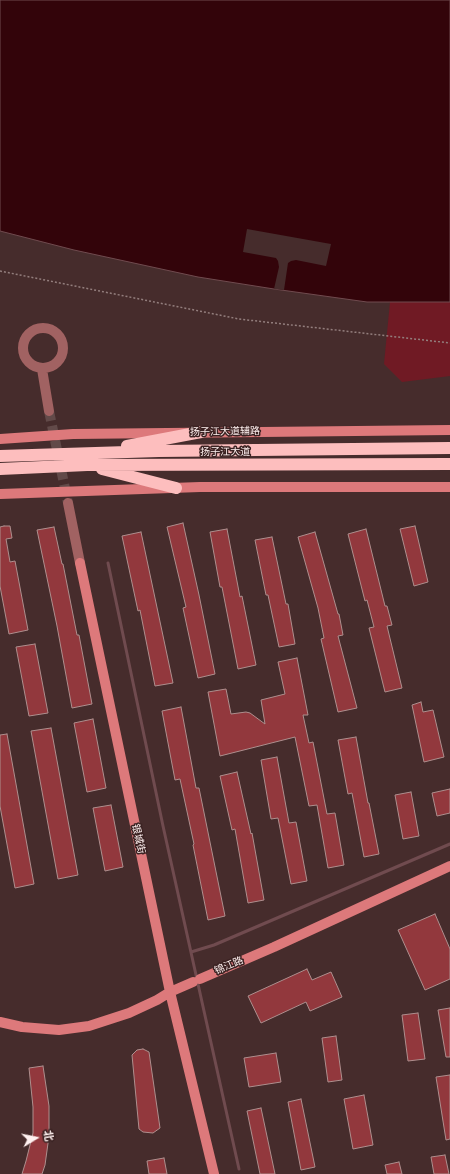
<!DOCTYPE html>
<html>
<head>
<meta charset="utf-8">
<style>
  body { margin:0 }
  #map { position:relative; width:450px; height:1174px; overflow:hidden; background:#462c2c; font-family:"Varela Round","Noto Sans SC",sans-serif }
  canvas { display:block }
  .north { position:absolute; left:16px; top:1118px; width:40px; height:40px; -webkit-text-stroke:3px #3b2222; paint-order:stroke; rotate:80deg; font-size:11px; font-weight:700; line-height:16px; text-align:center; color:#fff1f0 }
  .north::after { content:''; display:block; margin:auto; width:14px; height:18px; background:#fff1f0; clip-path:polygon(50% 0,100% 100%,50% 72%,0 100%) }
</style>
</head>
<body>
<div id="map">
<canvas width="450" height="1174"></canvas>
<div class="north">北</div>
</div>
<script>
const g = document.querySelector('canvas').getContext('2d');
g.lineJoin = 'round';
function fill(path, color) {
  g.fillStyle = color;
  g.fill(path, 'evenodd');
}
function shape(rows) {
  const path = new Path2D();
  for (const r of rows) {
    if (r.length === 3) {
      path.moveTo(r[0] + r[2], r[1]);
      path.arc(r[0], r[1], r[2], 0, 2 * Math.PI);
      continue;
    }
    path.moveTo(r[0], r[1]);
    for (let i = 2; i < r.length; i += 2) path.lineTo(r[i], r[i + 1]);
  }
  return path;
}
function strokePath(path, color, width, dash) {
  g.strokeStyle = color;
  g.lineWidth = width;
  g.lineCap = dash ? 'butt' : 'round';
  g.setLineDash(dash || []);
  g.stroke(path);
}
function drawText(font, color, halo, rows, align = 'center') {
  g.font = font + ' "Varela Round","Noto Sans SC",sans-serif';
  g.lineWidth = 3;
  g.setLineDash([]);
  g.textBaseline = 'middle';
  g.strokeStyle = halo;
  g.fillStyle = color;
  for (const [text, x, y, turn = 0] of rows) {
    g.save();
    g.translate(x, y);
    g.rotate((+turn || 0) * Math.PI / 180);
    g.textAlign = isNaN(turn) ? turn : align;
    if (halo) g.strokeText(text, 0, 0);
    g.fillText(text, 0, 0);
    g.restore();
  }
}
const green = shape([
  [390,302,450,302,450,376,402,382,384,364]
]);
const water = shape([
  [0,0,450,0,450,302,367,302,274,289,198,277,74,250,0,231,0,0]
]);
const pier = shape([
  [247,229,331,244,326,266,296,260,291,261,288,263,284,290,274,289,279,267,278,261,276,258,243,252]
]);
const stream = shape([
  [108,563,163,826,239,1169],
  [191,952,214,945,450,844]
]);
const building = shape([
  [183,523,199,595,215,674,198,678,183,608,186,607,167,527,183,523],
  [4,526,10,526,12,538,6,539,10,562,15,561,28,630,9,634,0,586,0,527,4,526],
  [415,526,428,582,414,586,400,529,415,526],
  [54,527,62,564,63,564,77,635,79,635,92,704,72,708,57,626,37,530,54,527],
  [227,529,240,597,242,596,256,665,238,669,222,587,220,587,210,532,227,529],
  [366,529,385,606,387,606,392,625,387,626,402,688,385,692,369,628,374,627,367,600,365,601,348,534,366,529],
  [141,532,173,683,155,686,140,610,138,611,122,536,141,532],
  [315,532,338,614,339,614,343,635,338,636,357,708,338,712,321,639,324,638,318,608,298,537,315,532],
  [272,537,286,604,288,604,295,644,279,647,268,595,266,595,255,540,272,537],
  [35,644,48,713,29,716,16,647,35,644],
  [297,658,308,715,303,715,309,743,313,742,327,814,335,813,344,865,328,868,317,805,309,806,295,737,220,756,208,692,226,689,231,714,246,712,250,713,265,724,261,700,285,694,278,662,297,658],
  [421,702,423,712,433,710,444,757,424,762,412,705,421,702],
  [181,707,196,788,199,788,225,916,208,920,193,845,194,844,180,779,175,780,162,711,181,707],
  [93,719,106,788,87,792,74,723,93,719],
  [51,728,78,875,58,879,31,731,51,728],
  [7,734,34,884,15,888,0,806,0,735,7,734],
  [356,737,368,803,369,803,379,854,364,857,352,793,348,794,338,740,356,737],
  [277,757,289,823,296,822,307,881,291,884,278,818,271,819,261,760,277,757],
  [237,772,251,834,252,833,264,900,248,903,235,829,232,830,220,776,237,772],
  [450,789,450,813,437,816,432,793,450,789],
  [411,792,419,836,403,839,395,795,411,792],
  [111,805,123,867,105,871,93,808,111,805],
  [435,914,450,949,450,979,425,990,398,930,435,914],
  [307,969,312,980,331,972,342,997,310,1011,306,1002,261,1023,248,996,307,969],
  [450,1008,450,1057,446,1057,438,1010,450,1008],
  [418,1013,425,1059,408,1061,402,1015,418,1013],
  [336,1036,342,1080,328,1082,322,1038,336,1036],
  [143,1049,149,1052,160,1128,153,1133,143,1132,139,1129,132,1055,137,1050,143,1049],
  [276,1053,281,1082,249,1087,244,1058,276,1053],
  [43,1066,49,1106,49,1136,45,1165,42,1174,22,1174,26,1161,33,1133,33,1107,29,1068,43,1066],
  [450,1075,450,1139,446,1140,436,1077,450,1075],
  [364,1095,373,1145,353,1149,344,1099,364,1095],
  [301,1099,315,1167,301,1170,288,1102,301,1099],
  [261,1108,275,1174,260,1174,247,1111,261,1108],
  [445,1155,449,1174,434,1174,431,1157,445,1155],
  [164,1158,167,1174,149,1174,147,1161,164,1158],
  [399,1162,402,1174,387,1174,385,1165,399,1162]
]);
const streetTunnel = shape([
  [49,411,68,503]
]);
const path = shape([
  [0,271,239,319,450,343]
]);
const street = shape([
  [43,348,20],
  [42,369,49,411],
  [68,503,80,563]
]);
const secondary = shape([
  [0,439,73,434,450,430],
  [0,494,200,487,450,487],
  [80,563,170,992,214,1174],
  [200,979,274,947,450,866],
  [0,1022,22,1027,59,1030,89,1026,129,1013,157,1000,170,992,193,982]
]);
const highway = shape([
  [127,446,201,432],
  [0,456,159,451,450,448],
  [0,469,87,465,450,464],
  [102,469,176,488]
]);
const streetNames = [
  ["扬子江大道辅路",225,432,-1],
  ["扬子江大道",225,452],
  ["银城街",138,839,78],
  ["锦江路",229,966,-23]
];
fill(green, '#701a24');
fill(water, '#33040a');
strokePath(water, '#704b4f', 1);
fill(pier, '#462c2c');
strokePath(stream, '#704b4f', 3);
fill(building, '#92383d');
strokePath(building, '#ae8f8e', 1);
strokePath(streetTunnel, '#624a49', 10, [10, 5]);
strokePath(path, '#937e7d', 1.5, [2, 2]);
strokePath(street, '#a16262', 10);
strokePath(secondary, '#dd797b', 10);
strokePath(highway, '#fdbebe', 12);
drawText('10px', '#fff1f0', '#3b2222', streetNames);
</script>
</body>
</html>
